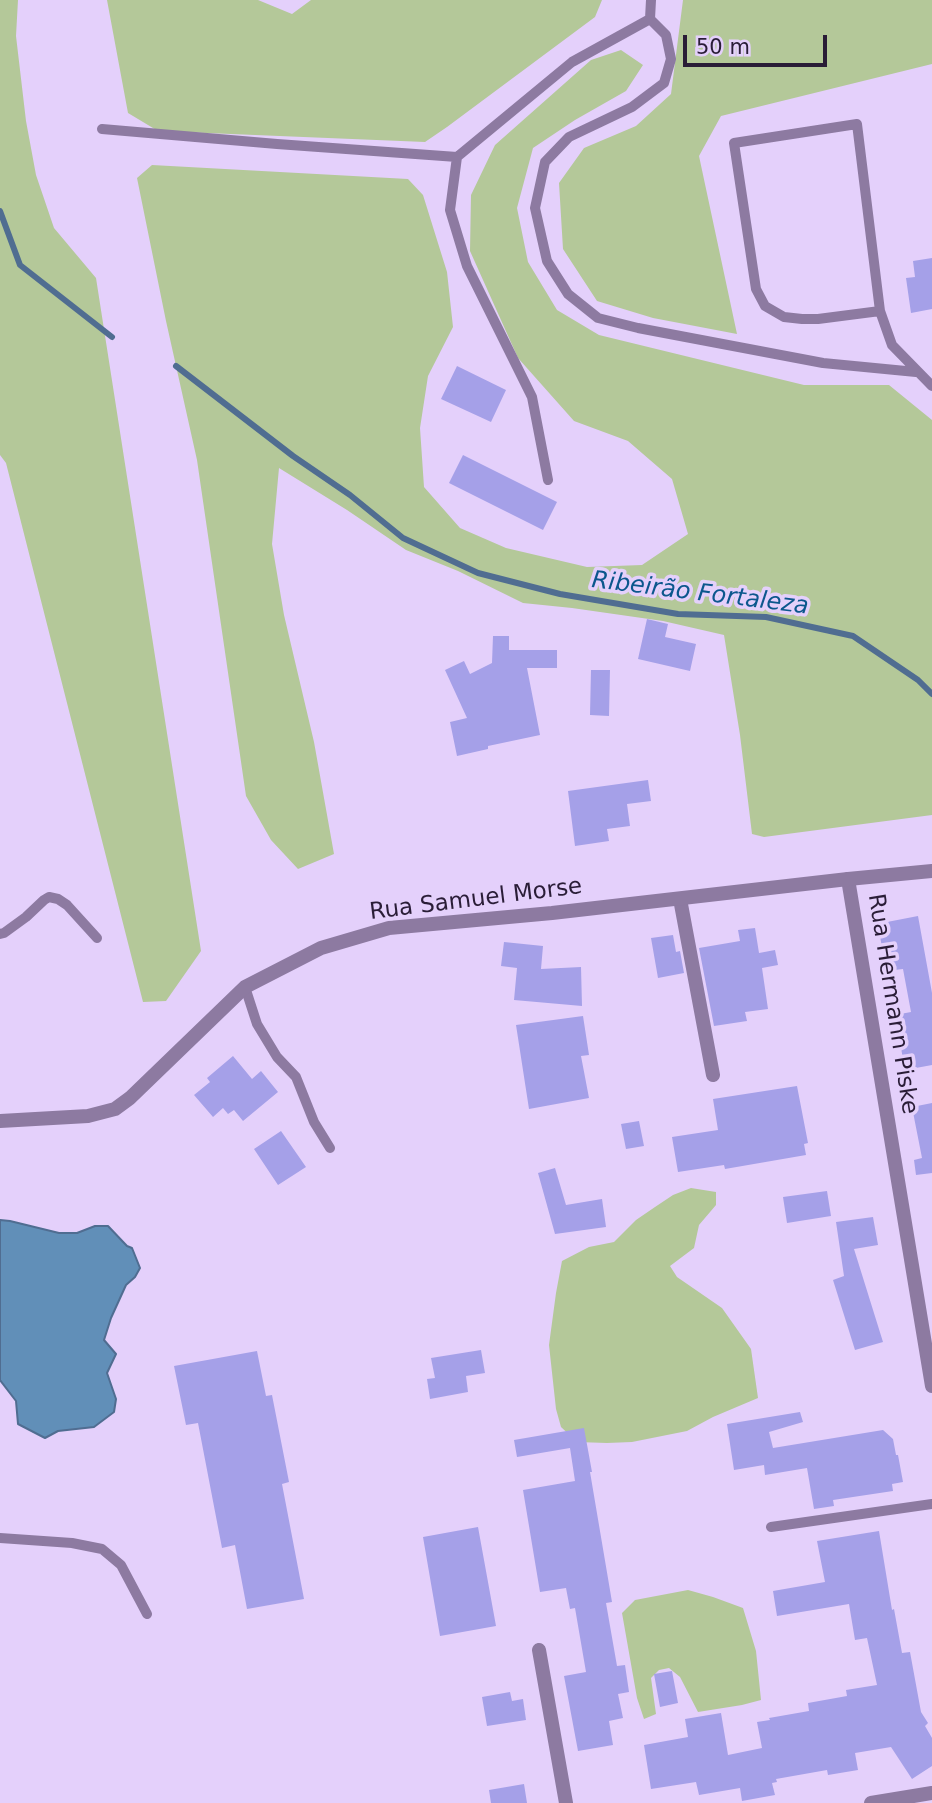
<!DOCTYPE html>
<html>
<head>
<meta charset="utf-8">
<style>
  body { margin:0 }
  #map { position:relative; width:932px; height:1803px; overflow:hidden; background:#e4d0fb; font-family:"DejaVu Sans",sans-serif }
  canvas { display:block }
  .scale { position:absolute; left:683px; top:35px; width:144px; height:32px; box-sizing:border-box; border:4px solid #2a1d37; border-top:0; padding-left:9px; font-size:21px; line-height:24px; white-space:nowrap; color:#2a1d37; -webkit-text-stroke:5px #e4d0fb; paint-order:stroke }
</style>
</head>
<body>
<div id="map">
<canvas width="932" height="1803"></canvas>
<div class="scale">50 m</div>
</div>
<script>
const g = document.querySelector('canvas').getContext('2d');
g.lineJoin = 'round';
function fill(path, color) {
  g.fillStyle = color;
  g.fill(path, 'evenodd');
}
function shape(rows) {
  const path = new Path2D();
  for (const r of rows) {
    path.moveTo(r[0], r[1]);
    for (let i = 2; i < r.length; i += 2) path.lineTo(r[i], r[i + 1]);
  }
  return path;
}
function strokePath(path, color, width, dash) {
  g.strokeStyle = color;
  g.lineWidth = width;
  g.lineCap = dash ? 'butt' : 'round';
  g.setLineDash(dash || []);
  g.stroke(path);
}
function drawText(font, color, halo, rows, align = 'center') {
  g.font = font + ' "DejaVu Sans",sans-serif';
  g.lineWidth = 7;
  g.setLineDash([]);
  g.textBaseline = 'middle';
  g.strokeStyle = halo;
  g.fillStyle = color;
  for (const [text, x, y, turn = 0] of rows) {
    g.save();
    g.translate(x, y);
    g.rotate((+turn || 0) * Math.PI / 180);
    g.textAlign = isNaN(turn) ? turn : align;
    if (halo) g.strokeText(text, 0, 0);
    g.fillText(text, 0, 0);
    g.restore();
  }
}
const green = shape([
  [0,0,18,0,16,36,26,121,36,175,54,228,96,278,201,951,166,1001,143,1002,6,463,0,455],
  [107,0,258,0,292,14,311,0,602,0,595,17,447,127,425,142,158,131,128,113],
  [683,0,932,0,932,64,721,116,699,156,737,334,653,318,597,301,563,249,559,183,584,148,636,126,671,94],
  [621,50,643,65,626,91,575,120,533,148,517,208,528,262,557,310,599,335,804,385,889,385,932,420,932,815,764,837,752,834,740,735,724,635,663,621,572,608,523,603,458,571,406,550,347,510,279,468,272,544,284,615,314,742,334,854,298,869,271,840,246,796,197,460,166,321,137,178,152,165,408,179,423,195,447,272,453,327,428,376,420,428,424,487,460,528,506,548,587,567,642,565,688,534,672,479,628,441,574,421,518,358,470,251,471,195,495,145,591,60],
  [691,1188,716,1192,716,1205,699,1225,694,1248,670,1266,677,1277,722,1308,751,1349,758,1398,713,1417,687,1431,632,1442,607,1443,577,1442,561,1427,556,1409,549,1345,556,1293,562,1261,589,1247,614,1242,636,1220,655,1207,673,1195],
  [688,1590,713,1597,743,1608,756,1651,761,1700,742,1705,698,1712,680,1677,669,1668,659,1670,651,1678,656,1714,644,1719,637,1698,622,1613,635,1600]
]);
const water = shape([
  [0,1220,10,1221,59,1233,77,1233,95,1226,108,1226,127,1246,132,1248,140,1268,135,1277,126,1285,111,1318,104,1340,116,1354,107,1373,116,1399,114,1412,94,1427,58,1431,45,1438,18,1424,16,1401,0,1380,0,1220]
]);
const stream = shape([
  [0,211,20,265,112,337],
  [176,366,293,456,350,495,403,538,478,573,560,594,678,614,766,617,853,636,918,680,932,694]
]);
const building = shape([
  [932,258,932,309,911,313,906,278,915,277,913,261],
  [457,366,506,390,491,422,441,399],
  [463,455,557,502,543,530,449,483],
  [647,619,668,624,665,637,696,644,690,671,638,659],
  [493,636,509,636,509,650,557,650,557,668,527,668,540,735,488,746,488,749,457,756,450,722,467,718,445,670,464,661,470,674,492,663],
  [591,670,610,670,609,716,590,715],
  [648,780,651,801,627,804,630,826,607,829,609,841,575,846,568,791],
  [918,916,932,993,932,1065,905,1070,895,1015,911,1012,903,969,886,971,880,936,881,930,887,922],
  [755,928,759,953,775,950,778,965,762,968,768,1009,745,1012,747,1021,714,1026,699,948,740,941,738,930],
  [673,935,676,952,680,951,684,973,658,978,651,938],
  [504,942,543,946,541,969,581,967,582,1006,514,1000,517,968,501,966],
  [583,1016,589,1055,581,1056,589,1098,529,1109,516,1025],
  [233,1056,252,1079,261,1071,278,1092,243,1121,234,1110,228,1114,223,1108,213,1117,194,1095,210,1082,207,1078],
  [797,1086,808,1143,804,1144,806,1155,725,1169,724,1165,678,1172,672,1137,718,1130,713,1099],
  [932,1103,932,1173,916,1175,914,1160,922,1158,912,1107],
  [639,1121,644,1146,626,1149,621,1124],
  [281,1131,306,1167,278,1185,254,1149],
  [555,1168,566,1205,602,1199,606,1227,555,1234,538,1173],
  [827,1191,831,1216,787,1223,783,1197],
  [873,1217,878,1245,854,1249,883,1342,855,1350,833,1280,844,1276,836,1222],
  [481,1350,485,1373,466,1376,468,1392,430,1399,427,1379,435,1378,431,1358],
  [257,1351,266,1396,272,1395,289,1482,282,1484,304,1599,247,1609,235,1545,222,1548,198,1423,186,1425,174,1366],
  [800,1412,803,1422,769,1432,773,1448,883,1430,893,1439,896,1455,898,1455,903,1482,892,1484,893,1491,833,1500,834,1506,814,1509,807,1468,765,1475,764,1465,734,1470,727,1424],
  [584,1428,592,1472,590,1472,612,1602,606,1603,617,1666,625,1665,629,1692,618,1694,623,1718,609,1721,613,1745,578,1751,564,1676,586,1672,575,1608,570,1609,566,1588,540,1592,523,1490,575,1481,570,1448,517,1457,514,1440],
  [478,1527,496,1626,440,1636,423,1537],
  [879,1531,892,1610,894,1609,902,1653,910,1652,921,1712,928,1723,925,1726,932,1738,932,1766,912,1779,891,1747,855,1753,858,1770,828,1775,827,1770,776,1779,777,1782,772,1783,775,1795,742,1801,740,1788,699,1795,696,1782,651,1789,644,1745,688,1737,685,1719,721,1713,728,1755,762,1748,757,1722,770,1720,769,1718,809,1711,808,1703,847,1696,846,1690,877,1685,867,1638,855,1640,849,1604,777,1616,773,1591,825,1582,817,1541],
  [672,1671,678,1703,660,1707,654,1674],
  [510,1692,512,1701,523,1699,526,1720,487,1726,482,1697],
  [524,1784,527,1803,491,1803,489,1790]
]);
const service = shape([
  [651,0,650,19,666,35,671,59,664,83,632,107,569,137,545,162,535,208,547,261,568,294,598,318,638,328,823,363,916,372],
  [102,129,277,144,457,157],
  [880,311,818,319,802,319,784,317,765,306,756,289,734,143,857,124,880,311,892,345,932,386],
  [548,480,532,397,467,266,450,210,457,157,572,62,650,19],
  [0,934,4,933,26,917,44,900,49,897,58,899,67,905,97,938],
  [245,987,257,1024,277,1057,296,1077,314,1122,330,1148],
  [771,1527,932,1504],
  [0,1538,72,1543,102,1549,121,1565,147,1614]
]);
const minor = shape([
  [848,879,932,1386],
  [680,899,713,1075],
  [539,1650,566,1803],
  [871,1803,932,1793]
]);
const tertiary = shape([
  [0,1121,88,1116,115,1109,130,1098,245,987,321,948,389,928,552,913,848,879,932,871]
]);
const streetNames = [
  ["Rua Samuel Morse",476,900,-7],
  ["Rua Hermann Piske",892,1004,81]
];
const waterNames = [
  ["Ribeirão Fortaleza",700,594,7]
];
fill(green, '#b4c899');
fill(water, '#618fb8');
strokePath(water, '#506d91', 2);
strokePath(stream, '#506d91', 6);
fill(building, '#a5a0e8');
strokePath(service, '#8d7aa1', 10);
strokePath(minor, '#8d7aa1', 14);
strokePath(tertiary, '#8d7aa1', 14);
drawText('23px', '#2a1d37', '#e4d0fb', streetNames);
drawText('italic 24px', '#0c578d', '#e4d0fb', waterNames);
</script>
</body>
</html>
